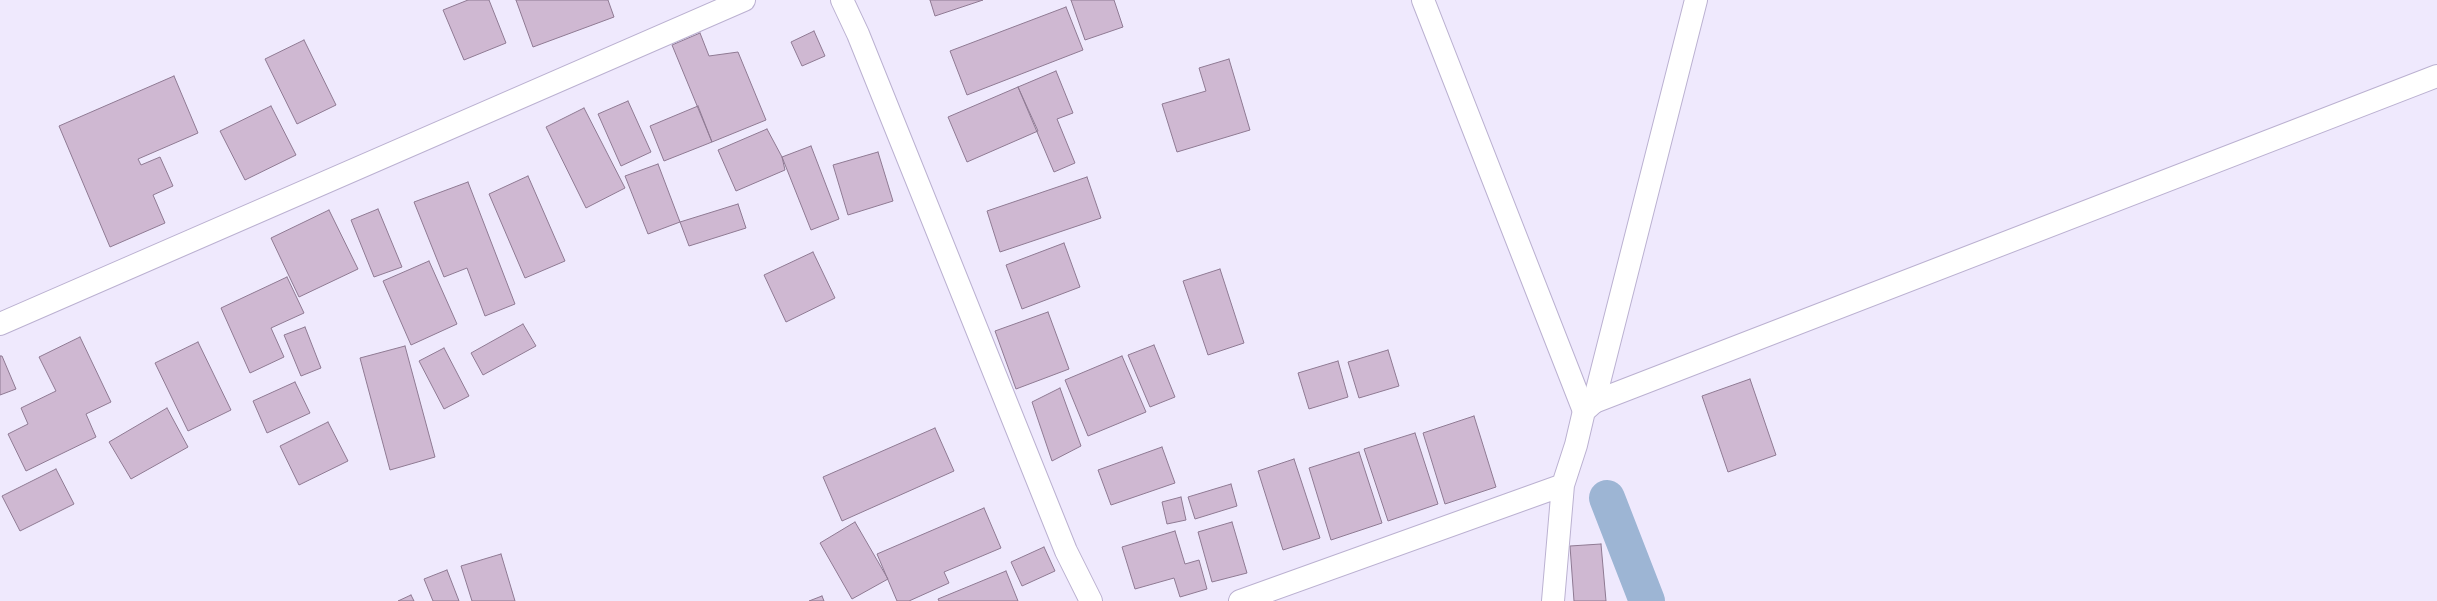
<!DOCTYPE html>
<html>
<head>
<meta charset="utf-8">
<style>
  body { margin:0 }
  canvas { display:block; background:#efe9fd }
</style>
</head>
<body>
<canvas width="2437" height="601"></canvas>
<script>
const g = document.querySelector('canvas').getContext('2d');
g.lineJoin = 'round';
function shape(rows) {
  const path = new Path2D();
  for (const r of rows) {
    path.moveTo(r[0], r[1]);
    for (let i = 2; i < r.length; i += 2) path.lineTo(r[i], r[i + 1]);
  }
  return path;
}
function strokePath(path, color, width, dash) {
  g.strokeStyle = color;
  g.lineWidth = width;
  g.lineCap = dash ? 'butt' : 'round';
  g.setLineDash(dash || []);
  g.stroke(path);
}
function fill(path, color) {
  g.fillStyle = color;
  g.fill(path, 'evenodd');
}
const canal = shape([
  [1607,498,1647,601]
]);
const building = shape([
  [468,0,489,0,506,43,464,60,443,10,468,0],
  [516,0,608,0,614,17,533,47,516,0],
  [930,0,983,0,935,16,930,0],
  [1071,0,1114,0,1123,27,1085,40,1071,0],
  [1066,7,1083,50,967,95,950,51,1066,7],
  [814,31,825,56,802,66,791,42,814,31],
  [700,33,709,56,738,52,766,120,712,142,672,45,700,33],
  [304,40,336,105,297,124,265,59,304,40],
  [1229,59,1250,130,1177,152,1162,104,1206,91,1199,68,1229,59],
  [1056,71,1073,113,1057,119,1075,163,1054,172,1018,87,1056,71],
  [174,76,198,133,138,159,141,165,160,157,173,186,153,195,165,223,110,247,59,126,174,76],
  [1018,87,1038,131,967,162,948,117,1018,87],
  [628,101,651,152,621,166,598,114,628,101],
  [271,106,296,155,245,180,220,131,271,106],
  [698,106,712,142,664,161,650,126,698,106],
  [584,108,625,188,586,208,546,127,584,108],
  [767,129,782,157,785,170,736,191,718,150,767,129],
  [811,146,839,219,811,230,782,157,811,146],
  [878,152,893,201,848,215,833,165,878,152],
  [658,164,680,222,648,234,625,176,658,164],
  [528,176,565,261,525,278,489,194,528,176],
  [1087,177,1101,218,1000,252,987,211,1087,177],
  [468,182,515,304,485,316,467,268,444,277,414,202,468,182],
  [738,204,746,228,689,246,680,222,738,204],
  [378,209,402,267,374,277,351,220,378,209],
  [329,210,358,269,299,297,271,238,329,210],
  [1064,243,1080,287,1022,309,1006,265,1064,243],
  [813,252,835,298,786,322,764,275,813,252],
  [429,261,457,324,411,345,383,281,429,261],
  [1220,269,1244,343,1208,355,1183,281,1220,269],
  [287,277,304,313,271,328,284,357,250,373,221,308,287,277],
  [1048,312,1069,369,1016,389,995,331,1048,312],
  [523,324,536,346,483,375,471,353,523,324],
  [305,327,321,368,301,376,284,335,305,327],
  [80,337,111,402,86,414,96,437,26,471,8,434,28,424,21,408,56,391,39,357,80,337],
  [198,342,231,410,188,431,155,363,198,342],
  [1154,345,1175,397,1150,407,1128,355,1154,345],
  [405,346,435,457,390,470,360,358,405,346],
  [444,348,469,396,444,409,419,361,444,348],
  [1388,350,1399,386,1359,398,1348,362,1388,350],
  [0,356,2,356,16,389,0,395,0,356],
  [1122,356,1146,412,1088,436,1065,380,1122,356],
  [1338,361,1348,397,1309,409,1298,373,1338,361],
  [1750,379,1776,455,1728,472,1702,396,1750,379],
  [295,382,310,413,267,433,253,401,295,382],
  [1060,388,1081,446,1052,461,1032,402,1060,388],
  [167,408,188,447,131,479,109,442,167,408],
  [1474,416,1496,487,1445,504,1423,433,1474,416],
  [328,422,348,461,299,485,280,446,328,422],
  [935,428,954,471,842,521,823,477,935,428],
  [1415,433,1438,504,1388,521,1364,449,1415,433],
  [1162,447,1175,483,1111,505,1098,470,1162,447],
  [1359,452,1382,523,1331,540,1309,468,1359,452],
  [1294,459,1320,538,1283,550,1258,471,1294,459],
  [56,469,74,504,20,531,2,496,56,469],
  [1231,484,1237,506,1195,519,1188,497,1231,484],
  [1181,497,1186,520,1167,524,1162,502,1181,497],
  [984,508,1001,548,944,572,949,583,909,601,897,601,877,554,984,508],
  [855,522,888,579,852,599,820,543,855,522],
  [1232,522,1247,573,1212,582,1198,532,1232,522],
  [1175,531,1185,564,1199,560,1207,589,1180,597,1174,578,1135,589,1122,547,1175,531],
  [1601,544,1606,601,1574,601,1570,546,1601,544],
  [1044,547,1055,571,1022,586,1011,562,1044,547],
  [501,554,515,601,472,601,461,566,501,554],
  [447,570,459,601,433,601,424,579,447,570],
  [1006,571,1018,601,939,601,938,599,1006,571],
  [411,595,414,601,398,601,411,595],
  [822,596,824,601,809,601,822,596]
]);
const street = shape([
  [1423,0,1584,411],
  [1594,402,2437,76]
]);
const secondary = shape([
  [842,0,858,34,1066,551,1091,601],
  [0,324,744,0],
  [1240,601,1563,485],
  [1553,601,1563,485,1576,445,1584,411,1594,402,1696,0]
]);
strokePath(canal, '#9db5d4', 36);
fill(building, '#cfb8d2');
strokePath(building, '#8f7a93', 1);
strokePath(street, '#bbb1d1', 24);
strokePath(secondary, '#bbb1d1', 24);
strokePath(street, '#fff', 22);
strokePath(secondary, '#fff', 22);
</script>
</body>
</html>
